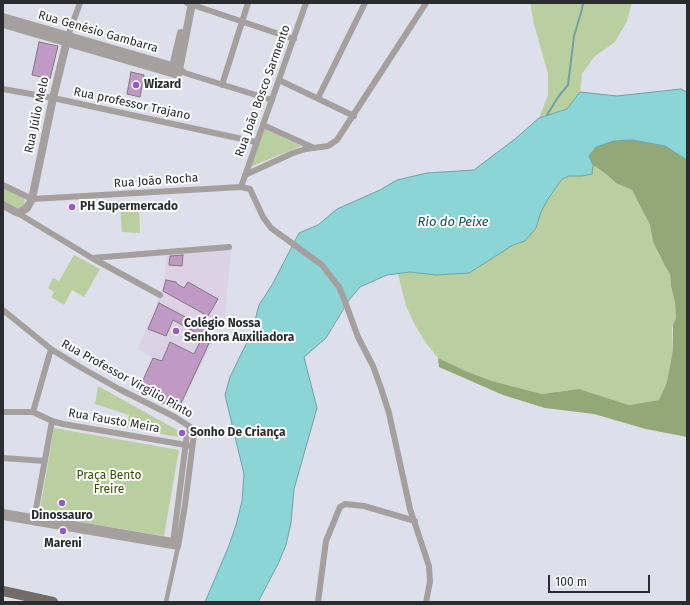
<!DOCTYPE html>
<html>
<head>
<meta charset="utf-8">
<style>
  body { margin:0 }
  #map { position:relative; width:690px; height:605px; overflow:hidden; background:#dddfea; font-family:"Fira Sans",sans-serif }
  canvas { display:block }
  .frame { position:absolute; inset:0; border:4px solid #2b2c30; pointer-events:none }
  .scale { position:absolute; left:548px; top:575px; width:102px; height:18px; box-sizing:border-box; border:2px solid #2b2c30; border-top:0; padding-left:5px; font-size:12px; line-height:14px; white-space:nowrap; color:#2b2c30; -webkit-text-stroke:3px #fff; paint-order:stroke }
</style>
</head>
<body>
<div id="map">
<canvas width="690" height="605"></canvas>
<div class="frame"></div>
<div class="scale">100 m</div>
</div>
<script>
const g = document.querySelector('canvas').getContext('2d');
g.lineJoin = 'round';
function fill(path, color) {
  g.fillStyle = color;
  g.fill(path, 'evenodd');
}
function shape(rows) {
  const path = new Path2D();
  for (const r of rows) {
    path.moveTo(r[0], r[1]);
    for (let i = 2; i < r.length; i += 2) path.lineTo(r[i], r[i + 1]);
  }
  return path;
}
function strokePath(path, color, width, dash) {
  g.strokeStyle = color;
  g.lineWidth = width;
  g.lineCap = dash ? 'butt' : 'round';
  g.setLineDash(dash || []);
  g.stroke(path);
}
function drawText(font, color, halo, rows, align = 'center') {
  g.font = font + ' "Fira Sans",sans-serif';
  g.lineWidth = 4;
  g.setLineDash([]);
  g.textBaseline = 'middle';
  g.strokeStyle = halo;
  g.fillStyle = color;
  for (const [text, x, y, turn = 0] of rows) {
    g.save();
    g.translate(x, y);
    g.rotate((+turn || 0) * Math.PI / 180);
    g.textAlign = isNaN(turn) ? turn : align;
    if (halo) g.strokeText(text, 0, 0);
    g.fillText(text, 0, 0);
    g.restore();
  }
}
const education = shape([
  [231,250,224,327,215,321,205,336,213,341,178,410,138,391,153,358,138,349,162,291,167,253]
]);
const green = shape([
  [530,3,632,3,627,21,615,42,594,57,582,74,580,92,567,109,539,118,548,95,548,74,534,24],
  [262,128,301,146,248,168],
  [593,165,606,174,616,183,632,190,650,225,653,242,665,266,670,274,671,286,675,303,676,318,672,328,673,349,667,382,659,400,629,405,579,389,542,394,492,381,468,372,438,358,426,343,415,325,406,306,398,274,410,272,436,275,469,273,513,245,525,241,536,228,541,212,548,199,562,179,569,176,582,176,592,174],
  [3,188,24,198,25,205,19,209,3,201],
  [139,203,140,233,122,232,120,204],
  [74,255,100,269,84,297,72,290,64,305,51,297,54,292,48,288,53,278,59,281],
  [98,386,179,431,178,437,126,428,129,415,95,404],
  [54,428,179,450,164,536,39,515]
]);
const forest = shape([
  [632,140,665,146,687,160,687,437,646,429,594,414,545,408,503,395,439,367,438,358,468,372,492,381,542,394,579,389,629,405,659,400,667,382,673,349,673,325,676,318,675,303,671,286,670,274,665,266,653,242,650,225,632,190,616,183,606,174,593,165,589,156,596,147,614,141]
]);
const water = shape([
  [681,89,687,92,687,160,665,146,632,140,614,141,596,147,589,156,593,165,592,174,582,176,569,176,562,179,548,199,541,212,536,228,525,241,513,245,469,273,436,275,410,272,387,275,360,287,349,300,326,338,304,357,317,408,294,489,291,523,286,545,278,564,258,602,205,602,228,548,236,525,242,501,244,474,225,395,230,377,252,332,259,305,272,285,299,233,318,225,337,209,380,190,397,180,427,173,474,170,515,139,539,118,567,109,580,92,617,96,681,89]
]);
const stream = shape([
  [547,115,558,97,568,85,574,36,582,9,583,3]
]);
const building = shape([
  [39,42,58,46,50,79,32,75,39,42],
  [131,72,144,75,140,97,127,94,131,72],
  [183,255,182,266,169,265,170,256,183,255],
  [166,280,176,282,177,284,184,288,188,282,218,299,208,316,163,291,166,280],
  [159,303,206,328,202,336,173,320,166,336,148,329,159,303],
  [202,338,210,341,178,410,138,391,153,358,162,361,170,342,194,354,202,338]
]);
const pedestrian = shape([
  [166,602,178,547]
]);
const minor = shape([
  [187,3,294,39],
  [68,36,80,3],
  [179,68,185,73,272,100],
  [279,80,354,116],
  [222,85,248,3],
  [3,89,53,98,256,142],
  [318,98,365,3],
  [263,125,314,148],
  [245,175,293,153,306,149,328,146,337,140,426,3],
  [3,185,32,199,241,187,250,189,263,217,271,228,322,265,339,287,343,296,358,337,373,366,381,388,389,413,410,509,429,566,430,582,426,602],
  [241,187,306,3],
  [16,212,92,258,229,247],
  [92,258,160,295],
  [3,310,51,349,80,367,119,389,175,417,192,428,194,434,185,505,178,547,3,517],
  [3,412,33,412,52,421,63,424,192,446],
  [33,412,51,349],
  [3,458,45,461],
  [3,512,179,542],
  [34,520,52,421],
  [173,543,187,434,189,431,192,428],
  [318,602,326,541,340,507,345,504,364,506,415,521]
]);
const tertiary = shape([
  [3,17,179,68],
  [3,24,178,75,192,3],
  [172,71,181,33],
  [3,205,16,212,19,213,27,208,32,199,53,98,68,36]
]);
const primary = shape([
  [3,591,53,602]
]);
const markers = [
  [136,85,4,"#9458cf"],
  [72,207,4,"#9458cf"],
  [176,331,4,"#9458cf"],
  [182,433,4,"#9458cf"],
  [62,503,4,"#9458cf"],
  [63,531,4,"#9458cf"]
];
const streetNames = [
  ["Rua Genésio Gambarra",98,32,16],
  ["Rua João Bosco Sarmento",263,91,-70],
  ["Rua professor Trajano",132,104,12],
  ["Rua Júlio Melo",37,115,-78],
  ["Rua João Rocha",156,181,-4],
  ["Rua Professor Virgílio Pinto",127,379,29],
  ["Rua Fausto Meira",114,421,10]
];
const poiNames = [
  ["Wizard",144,85],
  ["PH Supermercado",80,207],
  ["Colégio Nossa",184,324],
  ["Senhora Auxiliadora",184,338],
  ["Sonho De Criança",190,433],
  ["Dinossauro",62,516,"center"],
  ["Mareni",63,544,"center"]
];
const parkNames = [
  ["Praça Bento",109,476],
  ["Freire",109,490]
];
const waterNames = [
  ["Rio do Peixe",453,222]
];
fill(education, '#dcd1e5');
fill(green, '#bacfa0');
fill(forest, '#92a876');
fill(water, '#8bd5d7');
strokePath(water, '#6ea2a5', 1);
strokePath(stream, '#6ea2a5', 2);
fill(building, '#c09ac4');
strokePath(building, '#7f7880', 1);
strokePath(pedestrian, '#a59f9e', 4.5);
strokePath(minor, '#a59f9e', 6);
strokePath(tertiary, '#a59f9e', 8);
strokePath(primary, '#746a68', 10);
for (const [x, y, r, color] of markers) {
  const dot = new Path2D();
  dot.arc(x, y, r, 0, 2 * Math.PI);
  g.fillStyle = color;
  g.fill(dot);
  strokePath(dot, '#fff', 1.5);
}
drawText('12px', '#2b2c30', '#fff', streetNames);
drawText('bold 12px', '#2b2c30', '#fff', poiNames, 'left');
drawText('12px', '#375000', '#fff', parkNames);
drawText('italic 13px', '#105154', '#fff', waterNames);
</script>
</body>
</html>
